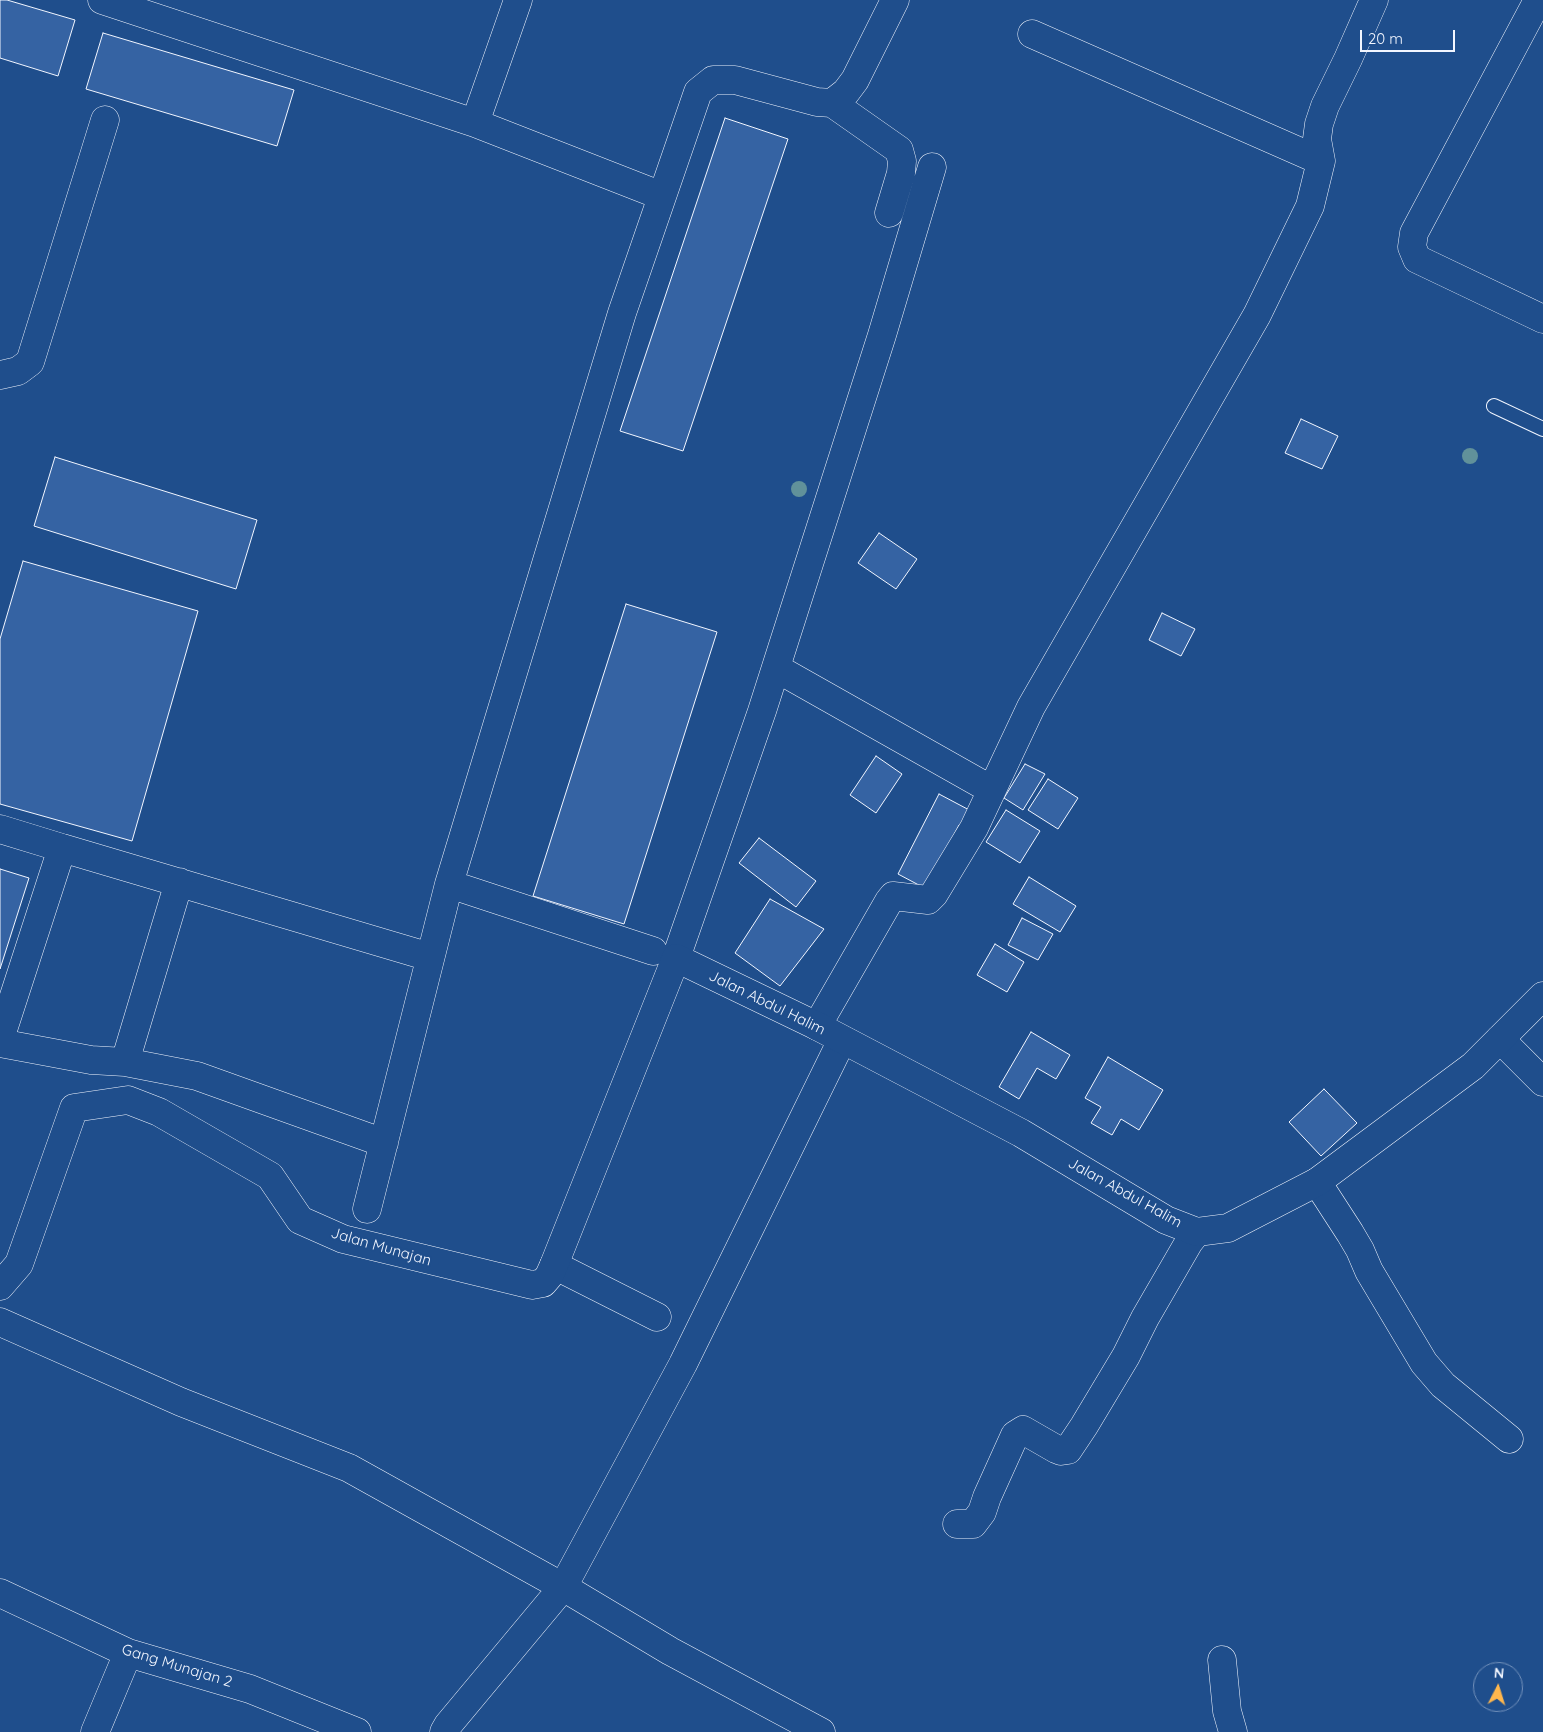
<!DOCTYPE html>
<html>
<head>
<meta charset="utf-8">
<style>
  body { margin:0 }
  #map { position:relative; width:1543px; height:1732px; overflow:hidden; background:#1f4e8c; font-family:Quicksand,sans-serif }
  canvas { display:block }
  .north { position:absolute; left:1473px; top:1662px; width:50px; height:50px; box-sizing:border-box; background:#1f4e8c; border:1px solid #7391ba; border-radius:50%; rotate:5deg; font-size:14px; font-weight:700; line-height:20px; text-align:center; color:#f2f6ff }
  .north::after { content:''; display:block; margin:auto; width:18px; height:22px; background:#ffb74d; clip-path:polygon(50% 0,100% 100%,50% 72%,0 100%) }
  .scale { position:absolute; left:1360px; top:30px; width:95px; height:22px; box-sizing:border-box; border:2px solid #f2f6ff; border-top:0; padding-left:6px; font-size:15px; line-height:18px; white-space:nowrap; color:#f2f6ff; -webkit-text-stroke:4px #1f4e8c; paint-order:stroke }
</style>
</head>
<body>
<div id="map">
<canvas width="1543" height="1732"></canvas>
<div class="north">N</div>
<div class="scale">20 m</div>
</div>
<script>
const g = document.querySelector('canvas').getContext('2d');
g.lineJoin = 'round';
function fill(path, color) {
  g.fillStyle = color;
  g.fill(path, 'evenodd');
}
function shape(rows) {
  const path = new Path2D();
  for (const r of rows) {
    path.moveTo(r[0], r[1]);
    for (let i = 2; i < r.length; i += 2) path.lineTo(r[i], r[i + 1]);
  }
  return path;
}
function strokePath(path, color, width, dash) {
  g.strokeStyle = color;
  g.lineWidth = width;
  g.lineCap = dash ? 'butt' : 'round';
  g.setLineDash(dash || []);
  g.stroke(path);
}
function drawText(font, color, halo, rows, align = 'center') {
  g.font = font + ' Quicksand,sans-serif';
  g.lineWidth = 4;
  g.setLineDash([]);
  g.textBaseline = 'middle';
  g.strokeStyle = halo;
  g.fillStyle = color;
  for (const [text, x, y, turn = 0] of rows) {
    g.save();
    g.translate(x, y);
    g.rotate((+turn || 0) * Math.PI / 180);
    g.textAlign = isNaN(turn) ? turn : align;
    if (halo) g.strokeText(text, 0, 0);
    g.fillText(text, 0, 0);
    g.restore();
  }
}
const building = shape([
  [0,0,7,0,75,20,58,76,0,58,0,0],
  [103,33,294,90,277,146,86,89,103,33],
  [725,118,788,139,683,451,620,431,725,118],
  [1301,419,1338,436,1322,469,1285,453,1301,419],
  [55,457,257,520,236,589,34,526,55,457],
  [879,533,917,559,896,589,858,563,879,533],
  [23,561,198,611,132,841,0,804,0,639,23,561],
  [626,604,717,632,624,924,533,896,626,604],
  [1162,613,1195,629,1181,656,1149,640,1162,613],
  [876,756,902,774,876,813,850,795,876,756],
  [1025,764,1045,774,1023,810,1004,798,1025,764],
  [1048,779,1078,798,1058,829,1028,810,1048,779],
  [939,794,973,812,965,828,959,825,947,849,932,892,898,874,939,794],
  [1006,810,1040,831,1020,863,986,842,1006,810],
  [759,838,816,881,796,907,739,863,759,838],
  [0,869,29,878,0,969,0,869],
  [1029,877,1076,906,1060,932,1013,904,1029,877],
  [770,899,824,929,780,986,735,953,770,899],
  [1022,918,1053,934,1038,960,1008,945,1022,918],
  [995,944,1024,962,1007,992,977,975,995,944],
  [1031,1032,1070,1055,1056,1079,1037,1068,1019,1099,999,1087,1031,1032],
  [1108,1057,1163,1090,1139,1130,1121,1119,1112,1135,1091,1123,1101,1107,1085,1098,1108,1057],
  [1324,1089,1357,1123,1321,1156,1289,1122,1324,1089]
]);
const lane = shape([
  [1494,406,1543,429]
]);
const street = shape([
  [102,0,475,123,662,196],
  [1538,0,1414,233,1412,247,1417,259,1543,319],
  [1032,34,1321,161],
  [832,103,846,92,855,80,895,0],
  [475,123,518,0],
  [0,375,18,371,30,362,105,120],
  [776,668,992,790],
  [0,829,62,848],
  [449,884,653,951],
  [676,958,762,711,882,335,932,167],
  [817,1026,889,901,893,896,928,900,934,894,974,828,1031,707,1257,315,1310,206,1321,161,1317,139,1319,124,1325,106,1348,59,1374,0],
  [0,1039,62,848,430,957],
  [1500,1039,1543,1082],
  [0,1043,91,1060,125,1062,197,1076,384,1143],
  [125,1062,179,882],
  [1317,1182,1350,1233,1360,1250,1369,1271,1424,1363,1443,1385,1509,1439],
  [367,1209,449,884,622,313,698,92,713,80,735,80,817,102,832,103,899,150,902,161,901,173,889,213],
  [554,1265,657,1317],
  [0,1322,181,1402,349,1468,563,1587,670,1651,821,1732],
  [957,1524,973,1524,982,1512,987,1497,1015,1435,1023,1430,1056,1449,1061,1451,1068,1450,1084,1426,1126,1356,1145,1318,1189,1242,1197,1232],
  [0,1593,128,1653,250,1689,357,1732],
  [1222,1660,1227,1711,1233,1732],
  [95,1732,128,1653],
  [444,1732,448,1725,563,1587,683,1364,842,1040]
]);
const secondary = shape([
  [0,1286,19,1264,74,1108,128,1100,159,1112,270,1176,300,1220,343,1239,532,1285,543,1283,549,1276,554,1265,676,958,817,1026,1021,1133,1166,1220,1197,1232,1228,1228,1317,1182,1473,1066,1543,996]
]);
const trees = [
  [1470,456],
  [799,489]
];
const streetNames = [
  ["Jalan Abdul Halim",767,1003,26],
  ["Jalan Abdul Halim",1125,1193,29],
  ["Jalan Munajan",381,1247,16],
  ["Gang Munajan 2",177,1666,17]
];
fill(building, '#3563a3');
strokePath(building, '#f2f6ff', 1);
strokePath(lane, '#f2f6ff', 16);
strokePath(street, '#f2f6ff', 29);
strokePath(secondary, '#f2f6ff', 29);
strokePath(lane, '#1f4e8c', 14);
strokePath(street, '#1f4e8c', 28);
strokePath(secondary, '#1f4e8c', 28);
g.fillStyle = '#61919a';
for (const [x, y] of trees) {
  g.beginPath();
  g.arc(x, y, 8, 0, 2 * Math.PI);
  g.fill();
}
drawText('15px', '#f2f6ff', '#1f4e8c', streetNames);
</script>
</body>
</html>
